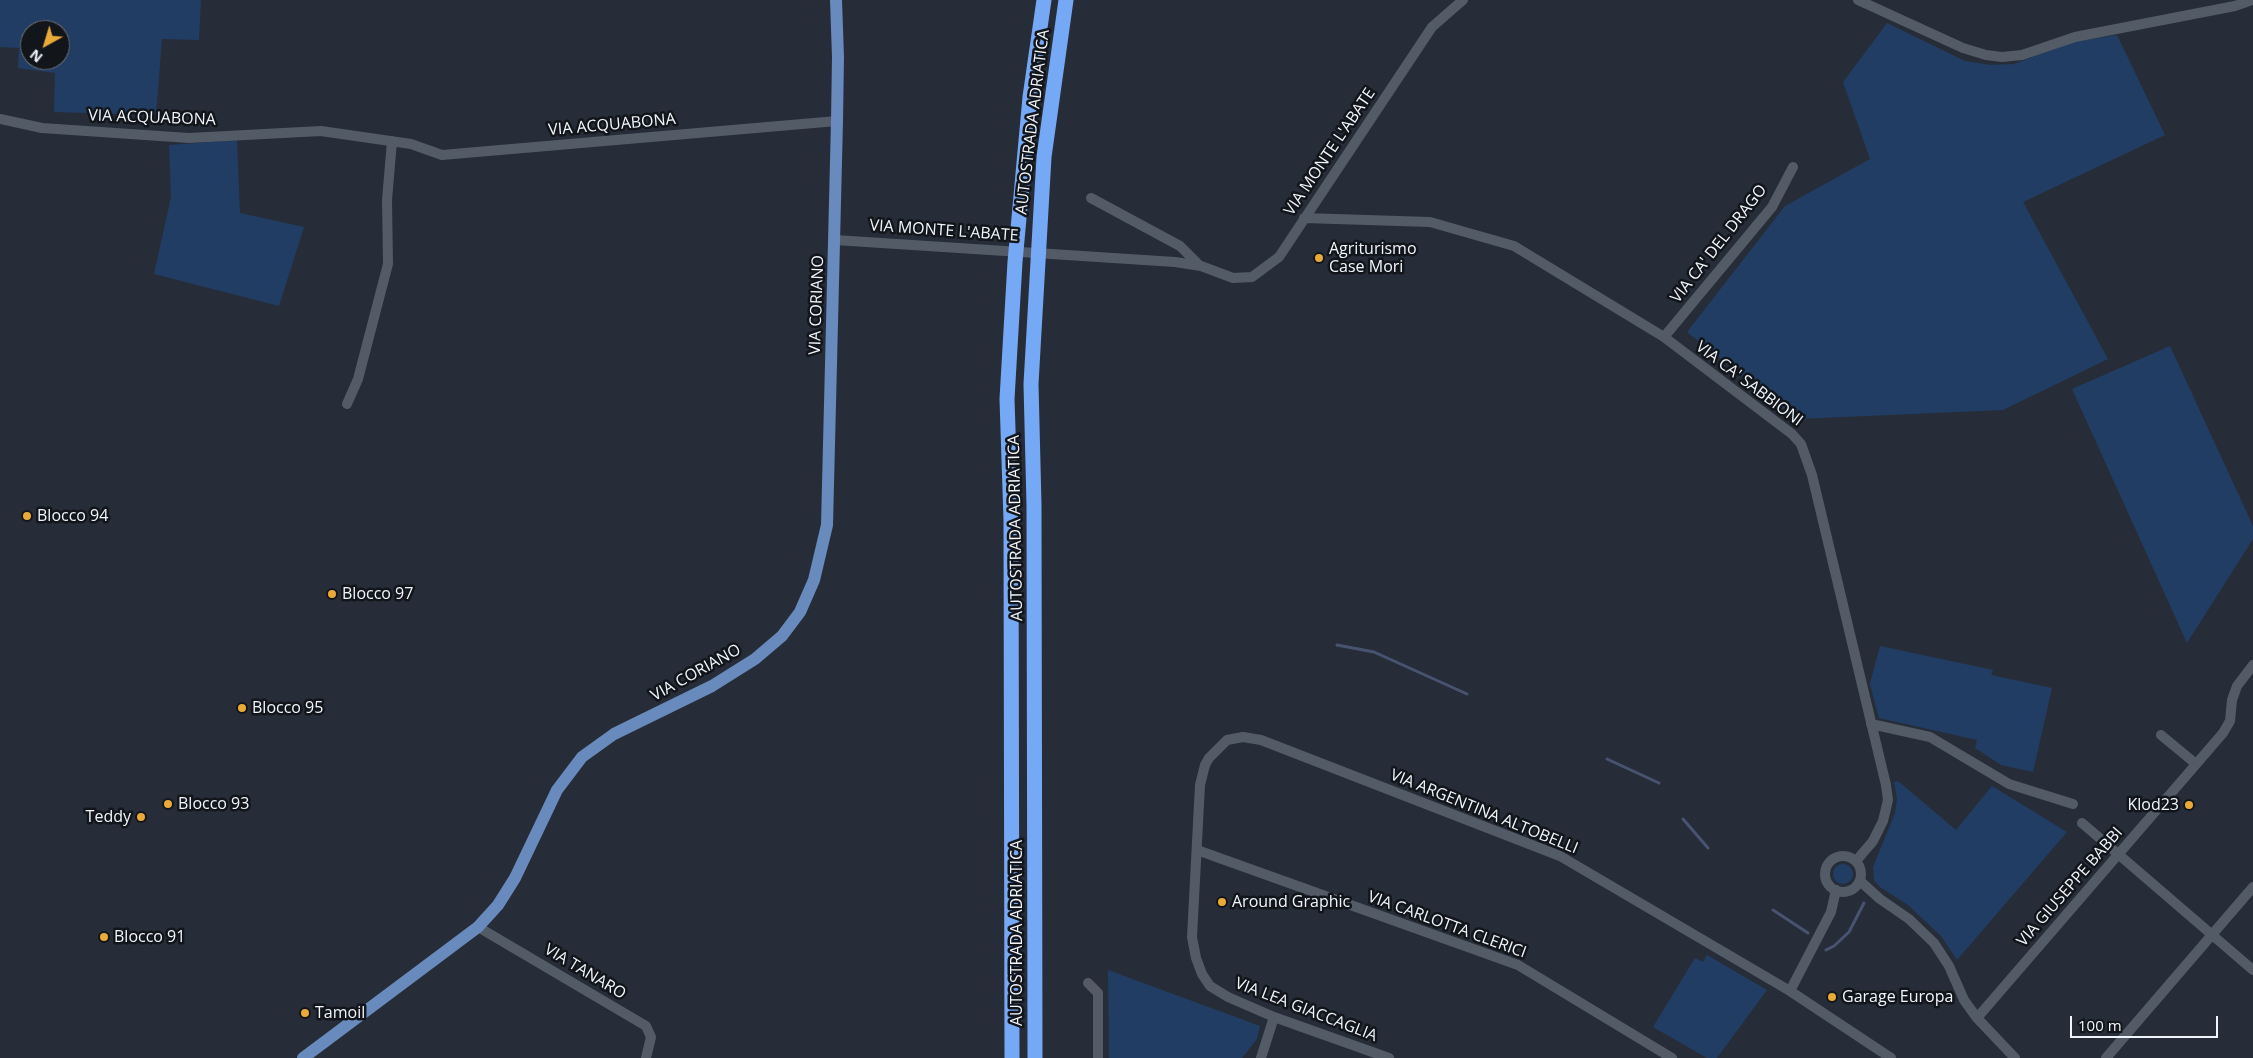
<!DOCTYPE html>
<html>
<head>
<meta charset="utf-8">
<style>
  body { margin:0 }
  #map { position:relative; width:2253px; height:1058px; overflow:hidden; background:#262d38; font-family:"Open Sans",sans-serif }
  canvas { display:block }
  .north { position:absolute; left:20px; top:20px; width:50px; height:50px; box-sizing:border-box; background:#12151a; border:1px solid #6b6f74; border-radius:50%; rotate:219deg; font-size:14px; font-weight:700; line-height:20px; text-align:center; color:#f0f5fc }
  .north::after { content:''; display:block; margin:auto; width:18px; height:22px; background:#e9aa38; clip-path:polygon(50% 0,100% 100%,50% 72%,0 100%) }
  .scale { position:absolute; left:2070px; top:1016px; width:148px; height:22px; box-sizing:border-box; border:2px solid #f0f5fc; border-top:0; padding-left:6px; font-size:15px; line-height:18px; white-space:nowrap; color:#f0f5fc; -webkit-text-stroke:4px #12151a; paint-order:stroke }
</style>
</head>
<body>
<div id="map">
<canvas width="2253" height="1058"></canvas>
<div class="north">N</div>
<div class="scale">100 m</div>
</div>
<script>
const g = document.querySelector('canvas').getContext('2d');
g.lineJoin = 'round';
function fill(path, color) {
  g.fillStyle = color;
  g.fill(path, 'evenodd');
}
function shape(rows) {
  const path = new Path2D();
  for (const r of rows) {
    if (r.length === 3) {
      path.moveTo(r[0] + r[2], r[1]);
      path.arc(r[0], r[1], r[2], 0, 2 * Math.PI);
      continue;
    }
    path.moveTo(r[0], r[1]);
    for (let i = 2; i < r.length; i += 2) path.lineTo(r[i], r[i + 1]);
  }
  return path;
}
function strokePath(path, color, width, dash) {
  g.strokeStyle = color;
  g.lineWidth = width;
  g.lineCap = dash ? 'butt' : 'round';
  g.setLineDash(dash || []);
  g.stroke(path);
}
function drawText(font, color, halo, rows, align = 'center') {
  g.font = font + ' "Open Sans",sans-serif';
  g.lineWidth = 5;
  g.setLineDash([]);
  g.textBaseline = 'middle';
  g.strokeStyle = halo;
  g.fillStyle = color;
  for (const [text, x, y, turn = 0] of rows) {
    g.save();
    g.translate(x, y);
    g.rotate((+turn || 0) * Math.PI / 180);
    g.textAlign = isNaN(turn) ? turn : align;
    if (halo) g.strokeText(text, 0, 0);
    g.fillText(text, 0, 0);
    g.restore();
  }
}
const green = shape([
  [0,0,201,0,199,40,162,39,156,115,54,112,55,73,18,68,19,48,0,47],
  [30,30,60,30,60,60,30,60],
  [1887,23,1965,61,1991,65,2014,64,2073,42,2117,35,2165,135,2023,202,2108,359,2003,410,1797,419,1687,332,1785,206,1870,159,1843,82],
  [237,140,240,213,304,227,279,306,154,274,171,197,169,145],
  [2170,346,2253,526,2253,539,2187,643,2072,389],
  [1880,646,1993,670,1991,675,2052,688,2033,772,2001,765,1975,748,1977,740,1879,718,1870,684],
  [1898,781,1956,830,1992,786,2067,832,1957,960,1941,936,1908,905,1880,887,1874,880,1873,867,1895,813,1897,799,1894,782],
  [1843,874,10],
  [1707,955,1767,990,1717,1058,1707,1058,1653,1027,1695,958,1703,962],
  [1108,970,1260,1026,1257,1039,1242,1058,1109,1058]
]);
const stream = shape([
  [1337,645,1374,652,1467,694],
  [1607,759,1659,783],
  [1683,819,1708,848],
  [1773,910,1808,933],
  [1826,950,1834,946,1849,932,1864,903]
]);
const minor = shape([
  [1858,0,1963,48,1986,55,2002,57,2022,55,2075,37,2235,6,2252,0],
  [0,119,42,128,189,138,321,131,411,144,442,155,837,121],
  [1091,198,1180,246,1200,266],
  [1304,218,1430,222,1514,246,1664,337,1792,434,1801,444,1812,475,1886,785,1888,800,1883,821,1873,841,1856,861],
  [835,240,1175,262,1201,266,1233,278,1252,277,1279,257,1432,27,1463,0],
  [1664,337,1772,207,1793,167],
  [347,404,358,379,388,264,387,200,392,141],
  [1871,724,1930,737,2009,784,2073,804],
  [2161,735,2196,764],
  [2082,823,2253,970],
  [1197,850,1518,965,1672,1058],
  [1843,874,18],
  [1860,881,1880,899,1909,919,1934,943,1949,966,1964,1000,1977,1018,2015,1058],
  [478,927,646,1026,651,1037,646,1058],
  [1088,983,1098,993,1098,1058],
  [1790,991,1831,912,1836,890],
  [1977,1018,2223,733,2230,721,2232,700,2237,686,2253,665],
  [1261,1058,1274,1017],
  [1389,1058,1274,1017,1228,997,1210,986,1202,974,1196,958,1192,937,1200,785,1205,765,1209,758,1227,740,1243,737,1261,740,1560,856,1790,991,1891,1058],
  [2106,1058,2253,887]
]);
const major = shape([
  [303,1058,478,927,498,905,515,878,557,790,582,757,614,734,712,686,755,659,782,636,800,612,814,580,827,525,837,121,838,57,836,0]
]);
const highway = shape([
  [1012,1058,1011,520,1007,399,1015,262,1030,97,1044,0],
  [1035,1058,1034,505,1031,384,1044,157,1066,0]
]);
const markers = [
  [1319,258,5,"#e9aa38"],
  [27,516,5,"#e9aa38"],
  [332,594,5,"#e9aa38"],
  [242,708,5,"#e9aa38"],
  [168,804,5,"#e9aa38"],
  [2189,805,5,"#e9aa38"],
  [141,817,5,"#e9aa38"],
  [1222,902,5,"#e9aa38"],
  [104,937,5,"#e9aa38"],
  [1832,997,5,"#e9aa38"],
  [305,1013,5,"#e9aa38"]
];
const streetNames = [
  ["VIA ACQUABONA",152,118,2],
  ["AUTOSTRADA ADRIATICA",1033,122,-83],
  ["VIA ACQUABONA",612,125,-5],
  ["VIA MONTE L'ABATE",1330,152,-56],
  ["VIA MONTE L'ABATE",944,231,4],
  ["VIA CA' DEL DRAGO",1719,244,-52],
  ["VIA CORIANO",817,305,-88],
  ["VIA CA' SABBIONI",1749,384,37],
  ["AUTOSTRADA ADRIATICA",1016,528,-91],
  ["VIA CORIANO",696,673,-29],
  ["VIA ARGENTINA ALTOBELLI",1484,812,22],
  ["VIA GIUSEPPE BABBI",2070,887,-49],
  ["VIA CARLOTTA CLERICI",1447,925,20],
  ["AUTOSTRADA ADRIATICA",1017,933,-90],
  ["VIA TANARO",585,972,31],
  ["VIA LEA GIACCAGLIA",1306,1010,21]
];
const poiNames = [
  ["Agriturismo",1329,249],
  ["Case Mori",1329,267],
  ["Blocco 94",37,516],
  ["Blocco 97",342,594],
  ["Blocco 95",252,708],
  ["Blocco 93",178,804],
  ["Klod23",2179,805,"right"],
  ["Teddy",131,817,"right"],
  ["Around Graphic",1232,902],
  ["Blocco 91",114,937],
  ["Garage Europa",1842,997],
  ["Tamoil",315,1013]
];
fill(green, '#223d64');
strokePath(stream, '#485371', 3);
strokePath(minor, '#535b67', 10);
strokePath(major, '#688abc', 12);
strokePath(highway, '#76a9f5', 15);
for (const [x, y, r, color] of markers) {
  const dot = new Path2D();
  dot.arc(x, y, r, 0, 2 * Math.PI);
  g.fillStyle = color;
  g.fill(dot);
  strokePath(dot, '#12151a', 2);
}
drawText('16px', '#f0f5fc', '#12151a', streetNames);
drawText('16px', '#f0f5fc', '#12151a', poiNames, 'left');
</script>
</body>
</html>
